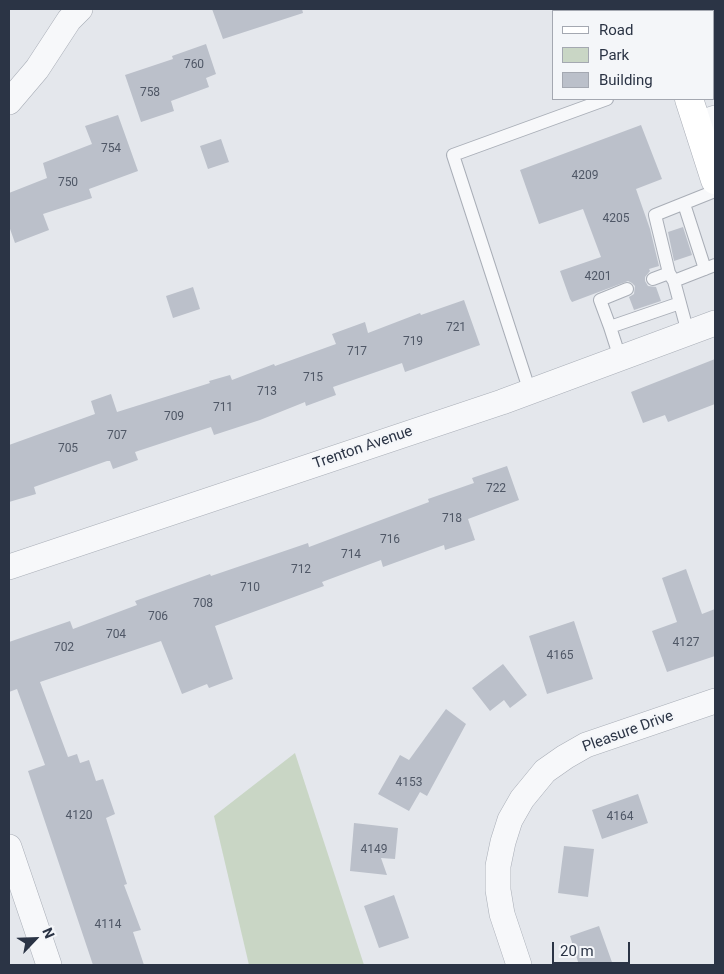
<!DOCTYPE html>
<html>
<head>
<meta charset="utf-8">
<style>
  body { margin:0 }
  #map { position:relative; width:724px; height:974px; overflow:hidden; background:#e4e7ec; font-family:Roboto,sans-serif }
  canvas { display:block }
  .frame { position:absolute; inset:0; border:10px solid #2b3445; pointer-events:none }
  .legend { position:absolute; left:552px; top:10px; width:162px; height:90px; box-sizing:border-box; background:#f4f6f9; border:1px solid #a4a8b1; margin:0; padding:6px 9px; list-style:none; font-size:15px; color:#2b3445 }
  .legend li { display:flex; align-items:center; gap:10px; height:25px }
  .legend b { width:25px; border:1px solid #a4a8b1 }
  .north { position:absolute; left:10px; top:914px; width:50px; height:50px; -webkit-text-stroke:4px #f4f6f9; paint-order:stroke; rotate:66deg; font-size:14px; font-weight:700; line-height:20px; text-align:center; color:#2b3445 }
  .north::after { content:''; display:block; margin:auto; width:18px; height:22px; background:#2b3445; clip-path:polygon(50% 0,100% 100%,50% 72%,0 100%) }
  .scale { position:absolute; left:552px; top:942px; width:78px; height:22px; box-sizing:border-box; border:2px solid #2b3445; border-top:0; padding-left:6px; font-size:15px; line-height:18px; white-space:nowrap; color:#2b3445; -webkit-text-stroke:4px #f4f6f9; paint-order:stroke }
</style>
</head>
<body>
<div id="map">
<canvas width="724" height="974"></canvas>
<div class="frame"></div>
<ul class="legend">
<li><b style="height:6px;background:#fff"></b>Road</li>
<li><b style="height:14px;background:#c9d6c5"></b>Park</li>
<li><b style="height:14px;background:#bbc0ca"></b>Building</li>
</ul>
<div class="north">N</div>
<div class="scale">20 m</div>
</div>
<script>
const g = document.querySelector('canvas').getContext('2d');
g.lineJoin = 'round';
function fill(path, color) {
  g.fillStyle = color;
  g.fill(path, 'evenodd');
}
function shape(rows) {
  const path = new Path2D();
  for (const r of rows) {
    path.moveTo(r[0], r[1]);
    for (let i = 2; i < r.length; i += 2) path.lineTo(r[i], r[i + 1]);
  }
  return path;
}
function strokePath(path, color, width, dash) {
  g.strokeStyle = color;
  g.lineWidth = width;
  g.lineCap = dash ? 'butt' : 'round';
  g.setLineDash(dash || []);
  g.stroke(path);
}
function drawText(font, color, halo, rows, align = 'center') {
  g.font = font + ' Roboto,sans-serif';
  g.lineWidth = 4.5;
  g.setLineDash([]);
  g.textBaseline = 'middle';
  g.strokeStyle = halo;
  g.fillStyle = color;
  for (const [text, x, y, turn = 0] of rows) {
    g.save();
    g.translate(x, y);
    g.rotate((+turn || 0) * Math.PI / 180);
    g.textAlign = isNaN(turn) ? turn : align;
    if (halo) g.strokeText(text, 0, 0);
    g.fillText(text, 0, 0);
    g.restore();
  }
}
const green = shape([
  [295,753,364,965,249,965,214,816]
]);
const building = shape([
  [212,9,302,9,303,13,223,39],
  [206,44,216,74,206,78,209,87,171,101,174,111,141,122,125,75,173,59,172,56],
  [118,115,138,171,89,189,92,198,43,214,49,230,15,243,9,226,9,193,47,178,43,163,92,144,85,126],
  [641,125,662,179,636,189,650,229,659,266,649,269,650,271,645,277,645,281,648,286,656,287,661,301,634,310,629,297,634,294,635,286,632,283,628,281,572,302,570,299,560,271,601,257,583,209,539,224,520,170],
  [221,139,229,162,208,169,200,146],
  [683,227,692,255,674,261,668,232],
  [193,287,200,309,173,318,166,296],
  [464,300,480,345,405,372,402,363,333,387,336,395,306,406,305,402,260,420,214,435,211,427,141,450,135,452,138,460,113,469,110,461,107,461,34,487,36,494,9,502,9,445,95,414,91,401,111,394,117,412,210,383,209,381,230,375,232,380,274,364,275,366,336,344,332,334,365,322,368,333,420,313,421,315],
  [715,359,715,404,668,422,665,415,643,423,631,392],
  [507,466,519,500,468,519,475,540,445,550,444,545,383,567,381,560,322,582,324,586,215,626,233,679,209,688,207,684,182,694,161,641,40,682,68,757,77,754,80,763,89,760,96,781,103,779,115,814,106,818,127,884,124,885,141,930,133,932,144,965,93,965,28,771,45,765,17,689,9,692,9,642,70,621,73,629,137,605,135,601,210,574,211,576,308,543,309,547,429,502,428,499,474,483,472,478],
  [686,569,702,614,715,609,715,656,667,672,652,631,677,622,662,578],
  [574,621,593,679,547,694,529,636],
  [503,664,527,695,510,708,504,700,490,711,472,688],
  [446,709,466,724,427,796,420,792,409,811,378,794,400,755,409,760],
  [638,794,648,823,602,839,592,810],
  [354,823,398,828,395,859,381,858,387,875,350,871],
  [564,846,594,849,588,897,558,893],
  [394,895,409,938,379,948,364,906],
  [599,926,613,965,579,965,570,936]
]);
const lane = shape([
  [684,204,705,269],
  [653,279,669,273],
  [674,281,669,273,655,215,715,191],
  [610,327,600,300,627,289],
  [688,333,674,281,715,265],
  [620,358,610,327,680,303],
  [530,392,453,155,607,99]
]);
const street = shape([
  [9,102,37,69,69,20,80,9],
  [697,124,715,118],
  [9,567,502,402,715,323],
  [9,847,49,965],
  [519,965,502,914,498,890,498,866,503,842,510,820,522,799,545,771,565,757,586,745,715,701]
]);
const secondary = shape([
  [660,9,661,11],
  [689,99,715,180]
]);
const numberNames = [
  ["760",194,65],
  ["758",150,93],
  ["754",111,149],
  ["4209",585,176],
  ["750",68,183],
  ["4205",616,219],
  ["4201",598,277],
  ["721",456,328],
  ["719",413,342],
  ["717",357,352],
  ["715",313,378],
  ["713",267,392],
  ["711",223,408],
  ["709",174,417],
  ["707",117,436],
  ["705",68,449],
  ["722",496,489],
  ["718",452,519],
  ["716",390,540],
  ["714",351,555],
  ["712",301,570],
  ["710",250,588],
  ["708",203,604],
  ["706",158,617],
  ["704",116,635],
  ["4127",686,643],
  ["702",64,648],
  ["4165",560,656],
  ["4153",409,783],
  ["4120",79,816],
  ["4164",620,817],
  ["4149",374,850],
  ["4114",108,925]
];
const streetNames = [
  ["Trenton Avenue",363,448,-19],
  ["Pleasure Drive",628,732,-20]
];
fill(green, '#c9d6c5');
fill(building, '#bbc0ca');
strokePath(lane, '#a9aeb7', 14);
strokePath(street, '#a9aeb7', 26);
strokePath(secondary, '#a9aeb7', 29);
strokePath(lane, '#f7f8fa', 12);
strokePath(street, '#f7f8fa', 25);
strokePath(secondary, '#fff', 28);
drawText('12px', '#4f5766', null, numberNames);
drawText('15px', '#2b3445', '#f4f6f9', streetNames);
</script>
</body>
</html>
